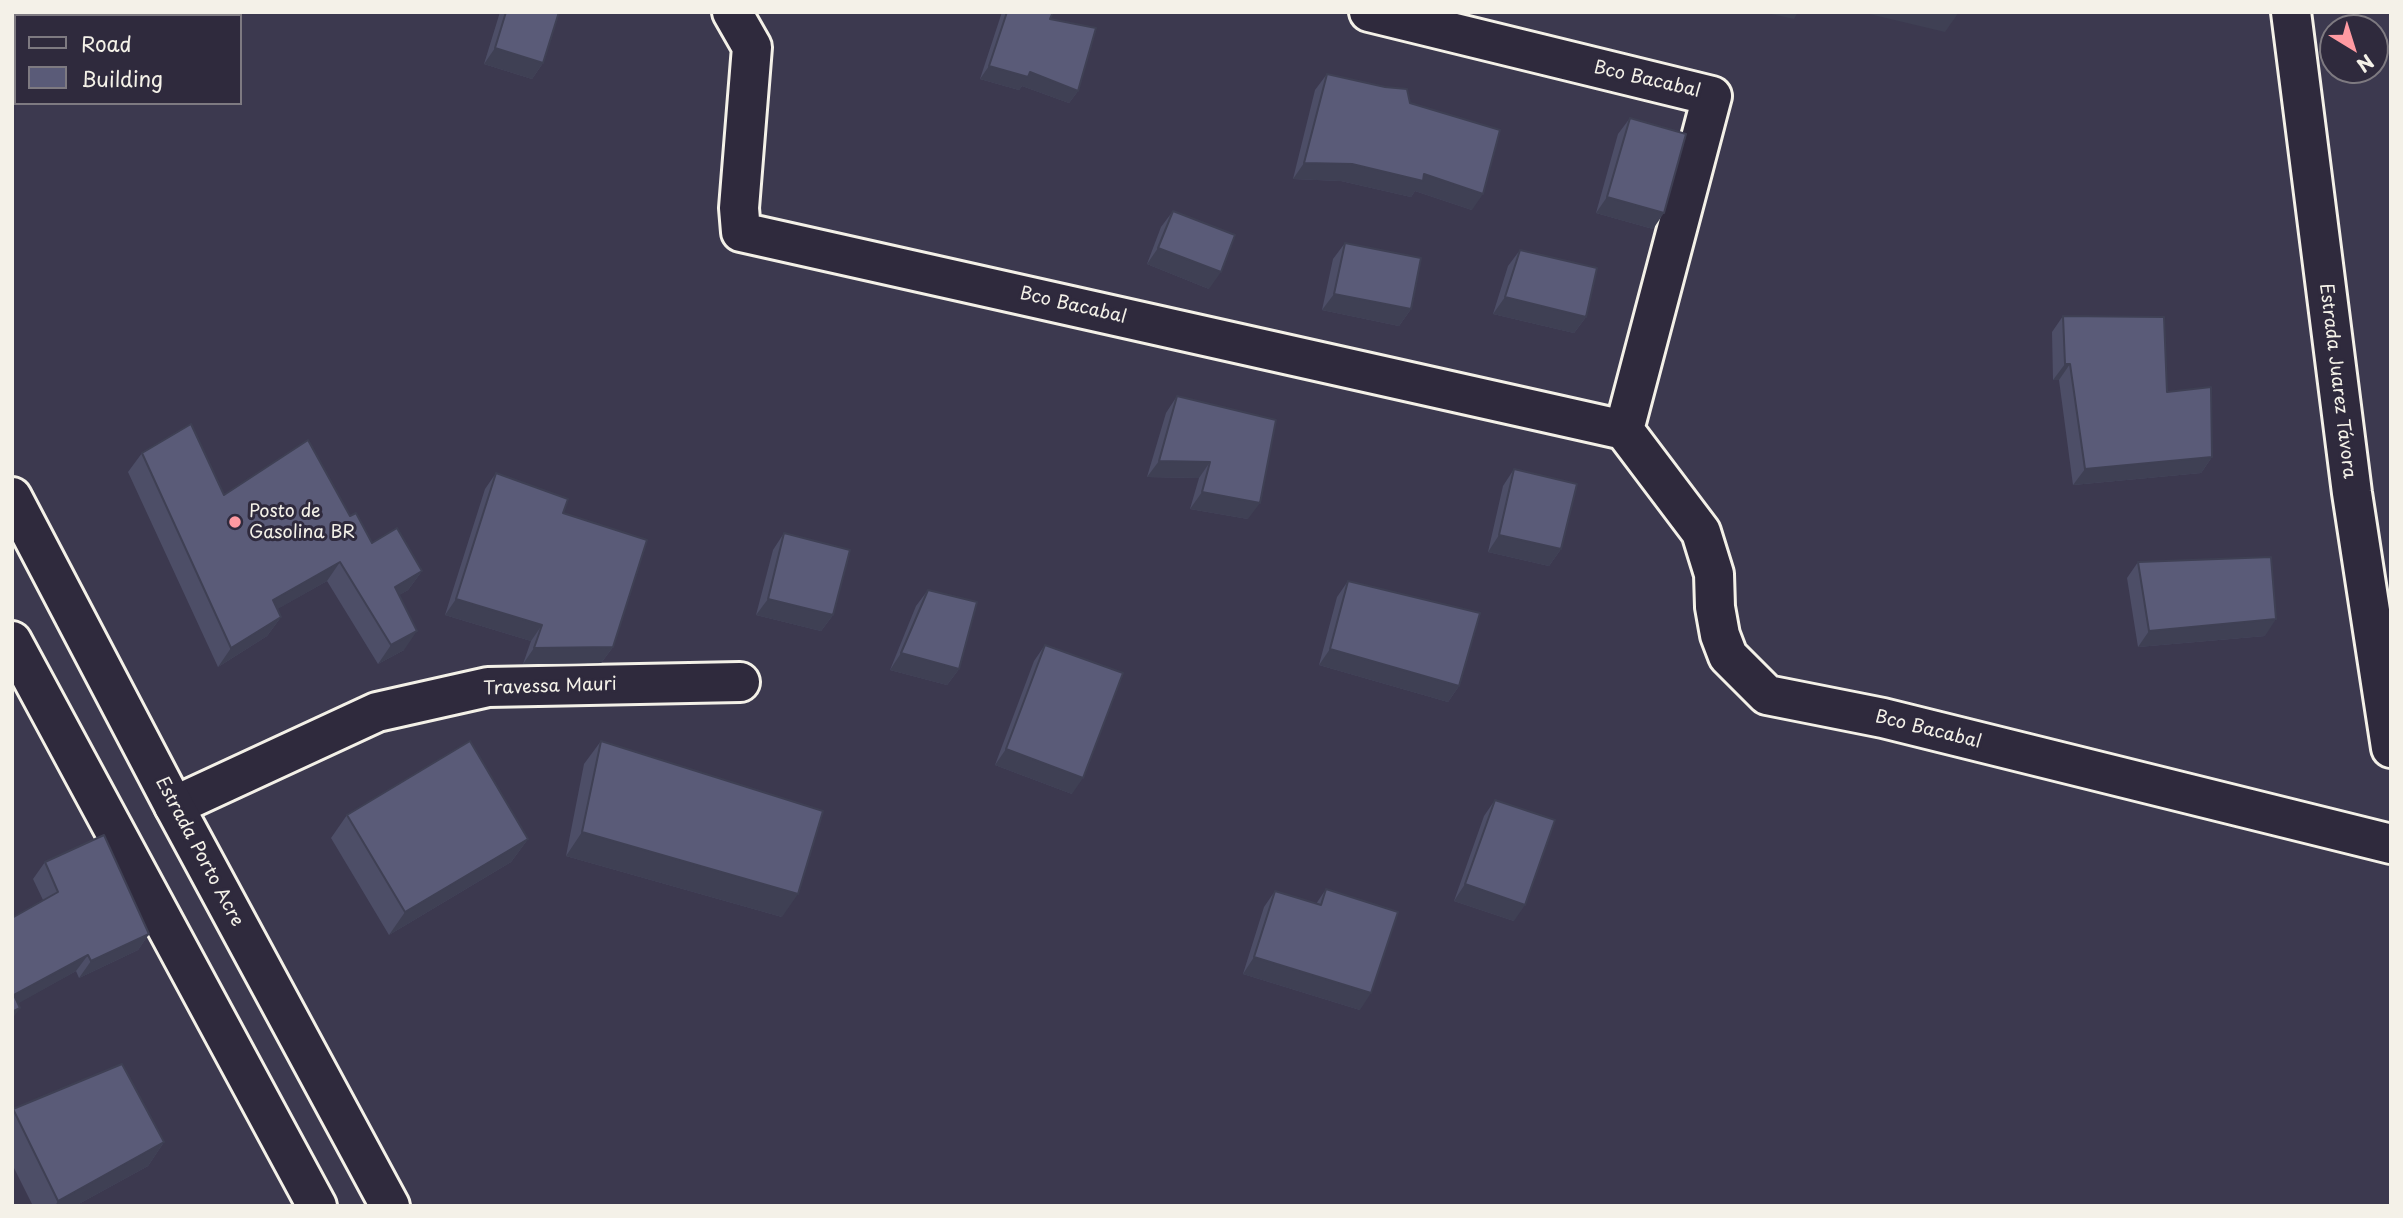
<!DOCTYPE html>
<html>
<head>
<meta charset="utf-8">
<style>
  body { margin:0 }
  #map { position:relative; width:2403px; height:1218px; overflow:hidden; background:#3c394f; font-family:"Playpen Sans",sans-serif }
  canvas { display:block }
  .frame { position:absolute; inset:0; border:14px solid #f4f1e8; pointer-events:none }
  .legend { position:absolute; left:14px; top:14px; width:228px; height:91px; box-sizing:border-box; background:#2f2a3d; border:2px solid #7e7a81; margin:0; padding:9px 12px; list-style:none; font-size:21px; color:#f4f1e8 }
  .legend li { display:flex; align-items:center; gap:14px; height:35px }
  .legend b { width:35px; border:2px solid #7e7a81 }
  .north { position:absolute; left:2319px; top:14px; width:70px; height:70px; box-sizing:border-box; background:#2f2a3d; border:2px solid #7e7a81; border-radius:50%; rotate:142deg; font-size:19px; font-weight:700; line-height:28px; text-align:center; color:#f4f1e8 }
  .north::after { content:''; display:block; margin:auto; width:24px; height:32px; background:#ff9aa2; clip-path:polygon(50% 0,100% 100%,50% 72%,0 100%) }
</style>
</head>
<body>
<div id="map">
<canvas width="2403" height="1218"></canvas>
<div class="frame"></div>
<ul class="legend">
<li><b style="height:9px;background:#2f2a3d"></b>Road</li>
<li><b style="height:19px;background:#5a5b78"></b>Building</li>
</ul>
<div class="north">N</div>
</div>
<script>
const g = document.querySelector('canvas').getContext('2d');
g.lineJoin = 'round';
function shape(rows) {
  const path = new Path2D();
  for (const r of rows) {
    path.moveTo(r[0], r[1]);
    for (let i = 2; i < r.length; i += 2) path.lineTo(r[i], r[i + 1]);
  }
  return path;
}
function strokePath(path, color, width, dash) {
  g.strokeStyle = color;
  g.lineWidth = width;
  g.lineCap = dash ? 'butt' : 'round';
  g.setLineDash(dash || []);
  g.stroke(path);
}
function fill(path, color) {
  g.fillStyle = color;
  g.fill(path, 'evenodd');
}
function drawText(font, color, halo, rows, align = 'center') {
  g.font = font + ' "Playpen Sans",sans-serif';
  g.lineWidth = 6;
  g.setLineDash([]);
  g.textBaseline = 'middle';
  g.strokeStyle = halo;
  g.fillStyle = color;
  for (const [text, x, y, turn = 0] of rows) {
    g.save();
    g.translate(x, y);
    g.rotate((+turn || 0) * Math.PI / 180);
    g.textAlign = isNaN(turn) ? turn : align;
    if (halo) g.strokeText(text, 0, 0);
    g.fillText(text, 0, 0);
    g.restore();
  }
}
const street = shape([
  [732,12,752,47,739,208,741,232,1624,430,1701,532,1714,574,1715,607,1720,635,1728,656,1767,695,1883,718,2391,844],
  [1369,12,1712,96,1624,430],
  [174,806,377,712,488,687,740,682]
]);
const secondary = shape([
  [2291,12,2352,493,2391,748],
  [12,497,174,806,390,1206],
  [12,641,317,1206]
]);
const wall = shape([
  [500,12,559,12,543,63,532,79,484,64],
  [1002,12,1053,12,1050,19,1078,91,1069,103,1022,86,1019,90,980,79],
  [1327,74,1410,103,1472,210,1415,191,1411,197,1341,181,1293,179,1315,90],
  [1630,118,1653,229,1596,213,1618,134],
  [1173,211,1209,289,1147,264,1161,227],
  [1345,243,1411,309,1399,326,1322,310,1333,259],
  [1520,250,1586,317,1574,333,1493,314,1508,266],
  [2063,316,2167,392,2212,457,2201,473,2073,485,2059,380,2053,380,2052,332],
  [1177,396,1248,519,1190,509,1199,478,1147,477,1166,413],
  [142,453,224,495,350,516,372,543,422,571,408,590,399,595,404,650,378,664,327,581,277,609,281,617,267,636,218,667,128,472],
  [1514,469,1561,549,1549,566,1488,552,1503,486],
  [496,473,563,513,613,647,601,663,523,664,531,641,445,615,485,489],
  [784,533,833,615,821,631,756,615,773,550],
  [2138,562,2265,636,2138,647,2127,578],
  [1348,581,1459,686,1448,702,1319,665,1337,597],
  [928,590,959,669,947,685,890,670,916,606],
  [1045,645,1072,794,995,765,1034,661],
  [601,741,782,917,566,856,584,764],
  [1495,800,1514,921,1454,901,1484,816],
  [347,815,528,839,511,862,389,935,331,838],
  [45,862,149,934,138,950,79,978,76,971,18,1003,43,900,33,879],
  [1326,889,1360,1010,1243,974,1264,907,1275,891,1316,904],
  [13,1109,164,1142,148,1166,75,1206,33,1206,12,1164,12,1111]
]);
const shadedWall = shape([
  [1762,12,1798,12,1794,19],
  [1861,12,1959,12,1945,32],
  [495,48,543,63,532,79,484,64],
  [989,66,1030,72,1078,91,1069,103,1022,86,1019,90,980,79],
  [1304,163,1352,164,1424,174,1483,194,1472,210,1415,191,1411,197,1341,181,1293,179],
  [1607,197,1664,213,1653,229,1596,213],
  [1158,248,1221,272,1209,289,1147,264],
  [1334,294,1411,309,1399,326,1322,310],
  [1505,297,1586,317,1574,333,1493,314],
  [2065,364,2070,364,2059,380,2053,380],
  [2212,457,2201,473,2073,485,2085,469],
  [1159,461,1210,462,1199,478,1147,477],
  [1202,492,1260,503,1248,519,1190,509],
  [1499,535,1561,549,1549,566,1488,552],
  [340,562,327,581,260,619,273,600],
  [422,571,408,590,381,606,395,587],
  [456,599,542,625,531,641,445,615],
  [768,599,833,615,821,631,756,615],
  [281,617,267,636,218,667,231,648],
  [2276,619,2265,636,2138,647,2149,631],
  [417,631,404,650,378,664,391,645],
  [613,647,601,663,523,664,534,648],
  [1330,649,1459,686,1448,702,1319,665],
  [901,653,959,669,947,685,890,670],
  [1006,749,1083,778,1072,794,995,765],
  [582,832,798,894,782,917,566,856],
  [528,839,511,862,389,935,405,912],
  [1465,884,1525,905,1514,921,1454,901],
  [149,934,138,950,79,978,91,961],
  [88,955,76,971,12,1007,14,995],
  [1254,957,1371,993,1360,1010,1243,974],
  [20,1008,12,1019,12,1012],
  [164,1142,148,1166,75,1206,55,1206,58,1201]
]);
const building = shape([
  [506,12,559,12,543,63,495,48,506,12],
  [1007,12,1053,12,1050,19,1096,28,1078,91,1030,72,1028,77,989,66,1007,12],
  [1327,74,1385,87,1407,89,1410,103,1500,130,1483,194,1424,174,1423,181,1352,164,1304,163,1327,74],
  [1630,118,1686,134,1664,213,1607,197,1630,118],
  [1173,211,1235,235,1221,272,1158,248,1173,211],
  [1345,243,1421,258,1411,309,1334,294,1345,243],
  [1520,250,1597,268,1586,317,1505,297,1520,250],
  [2063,316,2164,317,2167,392,2211,387,2212,457,2085,469,2070,364,2065,364,2063,316],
  [1177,396,1276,420,1260,503,1202,492,1210,462,1159,461,1177,396],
  [191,424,224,495,308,440,350,516,356,513,372,543,397,528,422,571,395,587,417,631,391,645,340,562,273,600,281,617,231,648,142,453,191,424],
  [1514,469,1577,484,1561,549,1499,535,1514,469],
  [496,473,568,499,563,513,647,540,613,647,534,648,542,625,456,599,496,473],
  [784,533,850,550,833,615,768,599,784,533],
  [2271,557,2276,619,2149,631,2138,562,2271,557],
  [1348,581,1480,613,1459,686,1330,649,1348,581],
  [928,590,977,602,959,669,901,653,928,590],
  [1045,645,1123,673,1083,778,1006,749,1045,645],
  [470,741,528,839,405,912,347,815,470,741],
  [601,741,823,811,798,894,582,832,601,741],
  [1495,800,1555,820,1525,905,1465,884,1495,800],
  [104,835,149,934,91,961,88,955,14,995,20,1008,12,1012,12,918,58,892,45,862,104,835],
  [1326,889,1398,912,1371,993,1254,957,1275,891,1321,905,1326,889],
  [122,1064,164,1142,58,1201,13,1109,122,1064]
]);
const markers = [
  [235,522,7,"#ff9aa2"]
];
const streetNames = [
  ["Bco Bacabal",1647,80,13],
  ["Bco Bacabal",1073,306,13],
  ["Estrada Juarez Távora",2337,381,83],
  ["Travessa Mauri",550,687,-2],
  ["Bco Bacabal",1928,730,14],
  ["Estrada Porto Acre",199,852,62]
];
const poiNames = [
  ["Posto de",249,512],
  ["Gasolina BR",249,533]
];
strokePath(street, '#f4f1e8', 44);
strokePath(secondary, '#f4f1e8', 44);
strokePath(street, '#2f2a3d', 38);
strokePath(secondary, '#2f2a3d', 38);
fill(wall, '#4d4e67');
fill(shadedWall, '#3f4054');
fill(building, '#5a5b78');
strokePath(building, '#3f4054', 2);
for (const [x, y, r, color] of markers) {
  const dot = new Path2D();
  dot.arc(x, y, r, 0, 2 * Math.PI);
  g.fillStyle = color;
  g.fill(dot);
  strokePath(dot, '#2f2a3d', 2.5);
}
drawText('18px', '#f4f1e8', '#2f2a3d', streetNames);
drawText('18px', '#f4f1e8', '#2f2a3d', poiNames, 'left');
</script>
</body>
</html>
